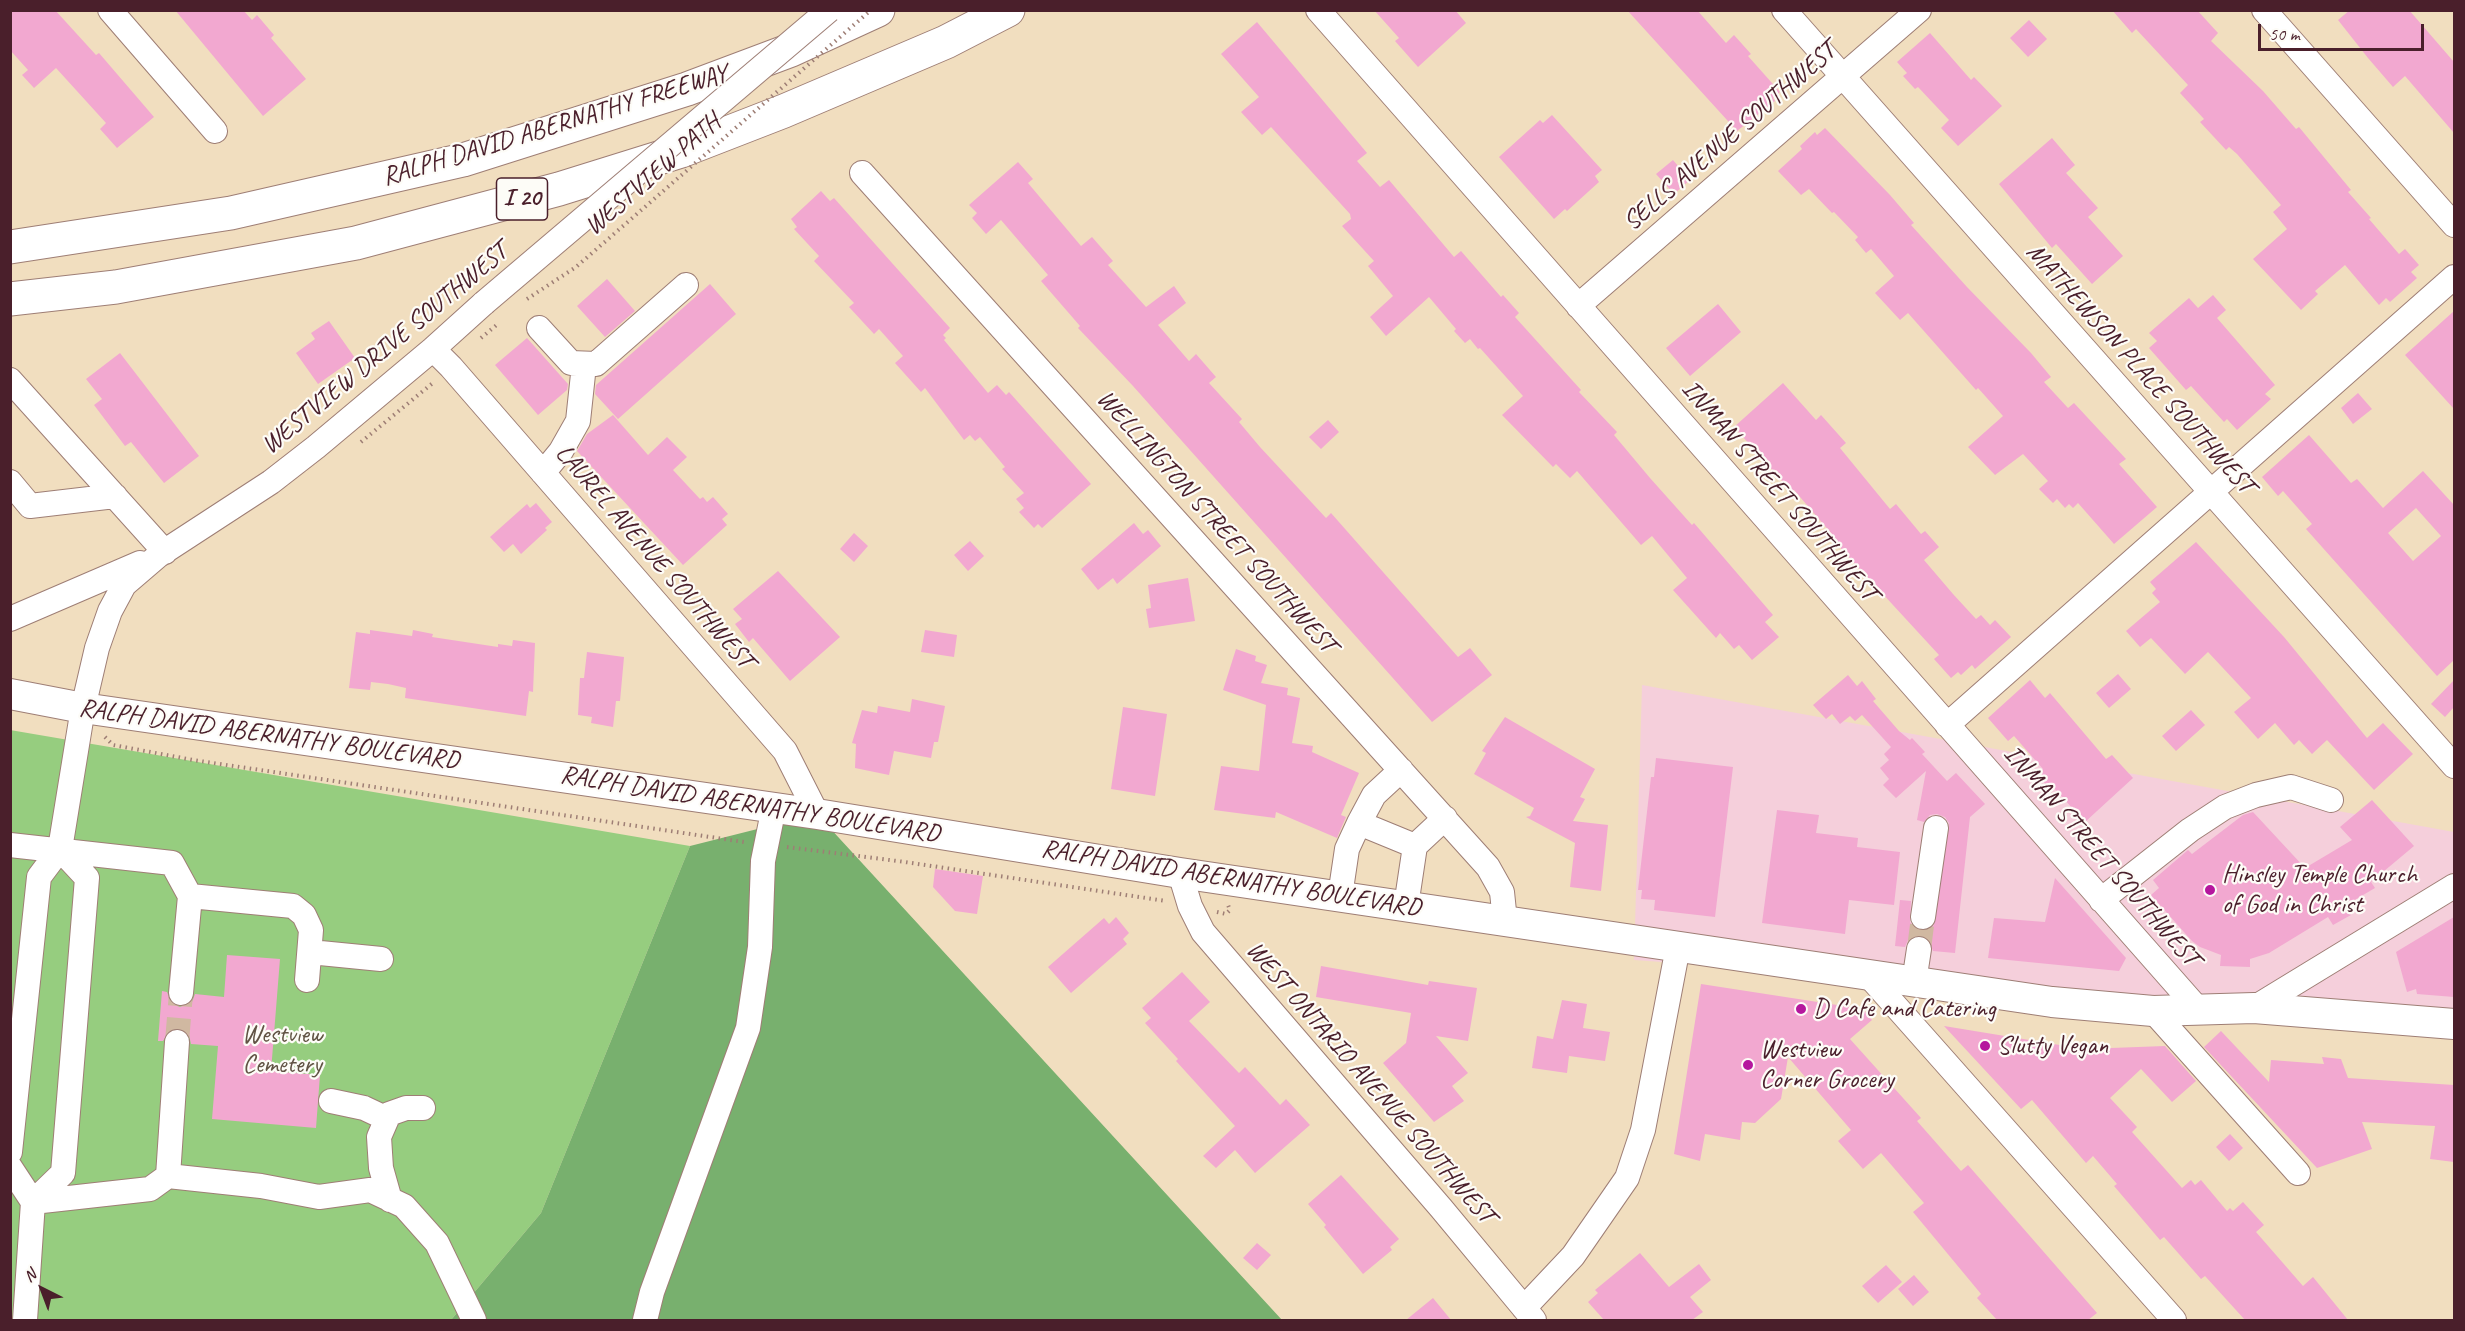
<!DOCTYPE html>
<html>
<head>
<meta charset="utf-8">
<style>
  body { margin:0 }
  #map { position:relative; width:2465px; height:1331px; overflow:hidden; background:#f1debf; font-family:Caveat,sans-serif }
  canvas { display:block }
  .frame { position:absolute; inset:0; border:12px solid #4a1f2b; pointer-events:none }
  .north { position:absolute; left:12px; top:1259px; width:60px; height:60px; -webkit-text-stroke:4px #fdfcf7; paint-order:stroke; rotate:318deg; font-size:16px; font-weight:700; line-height:24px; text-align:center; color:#4a1f2b }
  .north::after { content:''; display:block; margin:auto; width:21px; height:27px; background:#4a1f2b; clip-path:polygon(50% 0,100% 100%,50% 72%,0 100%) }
  .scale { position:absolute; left:2258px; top:24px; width:166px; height:27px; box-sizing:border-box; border:3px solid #4a1f2b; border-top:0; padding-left:8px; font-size:18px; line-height:21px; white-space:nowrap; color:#4a1f2b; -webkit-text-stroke:4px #fdfcf7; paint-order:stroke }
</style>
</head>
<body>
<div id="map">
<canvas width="2465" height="1331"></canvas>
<div class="frame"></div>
<div class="north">N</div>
<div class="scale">50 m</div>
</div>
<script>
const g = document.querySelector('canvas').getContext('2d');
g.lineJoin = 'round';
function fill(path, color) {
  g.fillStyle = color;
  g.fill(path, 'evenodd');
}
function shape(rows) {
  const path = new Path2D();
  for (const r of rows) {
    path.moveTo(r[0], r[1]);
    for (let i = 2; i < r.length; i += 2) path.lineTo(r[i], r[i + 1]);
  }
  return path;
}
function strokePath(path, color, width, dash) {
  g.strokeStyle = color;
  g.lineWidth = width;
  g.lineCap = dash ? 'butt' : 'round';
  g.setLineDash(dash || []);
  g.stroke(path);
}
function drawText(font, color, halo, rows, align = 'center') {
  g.font = font + ' Caveat,sans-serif';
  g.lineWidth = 4.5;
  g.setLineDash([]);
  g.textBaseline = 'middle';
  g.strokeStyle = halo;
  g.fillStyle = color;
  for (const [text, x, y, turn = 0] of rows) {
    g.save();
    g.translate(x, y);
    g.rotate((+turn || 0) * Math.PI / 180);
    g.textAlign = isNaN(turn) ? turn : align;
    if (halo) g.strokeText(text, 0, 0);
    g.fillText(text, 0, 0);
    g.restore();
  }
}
const built = shape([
  [1642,685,2454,832,2454,1021,2385,1013,1634,960]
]);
const green = shape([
  [10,730,690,846,541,1213,451,1320,11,1320]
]);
const forest = shape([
  [817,814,1282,1320,451,1320,541,1213,690,846]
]);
const building = shape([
  [10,10,55,10,96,55,99,53,154,117,117,148,100,129,106,123,56,68,34,88,22,75,28,70,10,50],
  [175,10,243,10,252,20,257,15,274,35,271,38,306,79,263,116],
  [1374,10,1455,10,1466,23,1418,67,1395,41,1399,38],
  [1627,10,1697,10,1726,43,1734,35,1751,54,1748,56,1780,92,1773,98,1775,101,1737,131],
  [2112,10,2197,10,2218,33,2211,41,2263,91,2296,129,2299,127,2351,190,2348,192,2371,218,2369,219,2399,254,2405,249,2419,265,2411,272,2417,278,2390,302,2386,298,2379,305,2345,265,2315,291,2318,294,2301,310,2253,259,2287,229,2273,212,2281,205,2237,154,2229,147,2226,150,2200,122,2204,119,2180,93,2188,85,2136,29,2132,33],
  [2350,10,2409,10,2454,62,2454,133,2405,76,2393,87,2368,58,2338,20],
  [2029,20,2047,39,2028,57,2010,38],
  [1257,22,1367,153,1357,161,1380,187,1389,180,1454,257,1461,251,1501,297,1503,295,1519,313,1515,317,1581,390,1579,392,1617,432,1614,435,1650,478,1692,525,1694,523,1773,615,1765,622,1779,637,1752,660,1739,645,1734,649,1720,633,1716,638,1673,590,1687,578,1652,536,1641,545,1577,471,1570,478,1556,464,1553,467,1502,415,1523,396,1480,348,1478,349,1470,339,1465,343,1454,331,1456,329,1429,297,1386,336,1370,317,1393,296,1368,266,1374,261,1342,226,1351,219,1350,214,1271,127,1262,135,1241,112,1259,97,1221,54],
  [1930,33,1971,80,1974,77,2002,106,1958,146,1941,128,1949,120,1918,87,1915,89,1903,76,1907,73,1897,62],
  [1552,115,1602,170,1595,176,1599,182,1567,211,1565,209,1554,219,1499,157,1540,120,1543,123],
  [1825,128,1890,195,1914,223,1911,225,1967,287,2031,353,2051,377,2044,382,2068,408,2074,403,2126,459,2119,464,2157,507,2114,544,2078,503,2073,508,2069,504,2065,508,2057,499,2053,503,2039,489,2048,481,2023,454,1995,475,1968,447,2003,416,1978,388,1976,390,1908,313,1900,320,1875,293,1894,276,1871,249,1866,253,1855,240,1858,237,1834,212,1832,213,1809,189,1801,195,1778,171,1802,149,1800,146,1815,132,1817,135],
  [2052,138,2075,165,2066,173,2098,208,2088,217,2123,256,2092,284,2056,244,2052,248,1999,184],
  [1673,160,1690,180,1674,194,1656,174],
  [1018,162,1033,179,1028,183,1081,246,1092,237,1113,261,1108,265,1146,307,1174,286,1186,303,1158,325,1189,361,1196,354,1216,377,1209,383,1242,419,1239,422,1260,447,1326,518,1331,513,1458,657,1470,648,1492,675,1432,722,1133,386,1078,328,1080,326,1041,281,1048,275,1001,220,986,234,972,218,977,213,969,205],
  [821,191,830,201,834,198,950,328,943,335,946,338,944,340,988,393,997,385,1006,395,1009,392,1091,484,1042,528,1038,524,1034,528,1019,512,1024,508,1016,499,1024,493,1002,469,1005,467,980,437,975,441,970,435,964,440,925,388,921,392,895,363,903,356,879,329,874,334,849,307,854,303,814,261,819,256,794,229,797,227,791,219],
  [607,279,635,311,605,337,577,306],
  [710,284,736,314,618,419,595,394,596,385],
  [2213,295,2226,310,2217,318,2275,385,2265,394,2271,399,2237,430,2227,419,2224,422,2191,386,2186,390,2149,348,2157,341,2149,333,2189,298,2198,308],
  [1718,304,1741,332,1690,376,1666,348],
  [2454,311,2454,409,2405,355],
  [329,321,355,358,318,384,296,353,315,339,311,333],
  [527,338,568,384,567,390,538,415,495,365],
  [120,353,199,456,164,483,131,442,125,446,94,405,102,399,86,379],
  [1783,383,1816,420,1821,415,1846,443,1840,448,1890,509,1896,504,1921,534,1925,531,1939,547,1924,560,1953,594,1976,619,1981,615,1990,625,1995,620,2011,637,1975,669,1972,665,1961,675,1958,672,1951,678,1934,659,1939,655,1835,542,1837,540,1794,490,1792,492,1734,427],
  [2358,393,2372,409,2353,424,2341,408],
  [613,415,648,455,667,437,687,457,673,470,700,499,703,497,707,502,713,497,728,514,722,519,727,525,683,565,577,451,587,434],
  [1328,420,1339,432,1321,449,1309,437],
  [2309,435,2351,483,2357,479,2383,508,2423,471,2454,505,2454,660,2437,676,2306,529,2312,524,2283,491,2278,496,2262,477],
  [2416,508,2441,536,2413,561,2388,533],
  [536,503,552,522,545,528,547,530,521,554,513,544,504,552,490,537,527,504,530,508],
  [1134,523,1143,534,1148,530,1161,546,1117,584,1113,578,1098,590,1081,569],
  [854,533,868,546,854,562,840,549],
  [970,541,984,556,968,571,954,555],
  [2196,542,2284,637,2367,738,2383,723,2413,754,2374,790,2327,740,2312,754,2299,740,2294,745,2275,723,2258,739,2234,712,2251,698,2208,652,2185,674,2151,638,2140,647,2126,631,2160,602,2152,593,2156,589,2150,582],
  [778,571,840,637,790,681,753,638,749,642,735,624,742,619,733,609],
  [1188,578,1195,621,1149,628,1146,609,1151,608,1148,585],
  [370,630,412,636,413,630,433,634,432,637,498,647,498,644,512,646,513,640,535,643,533,692,529,691,526,716,405,698,406,688,388,684,371,682,370,690,349,688,356,632,370,634],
  [925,630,957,635,954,657,921,652],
  [1236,649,1256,656,1255,661,1267,665,1261,683,1288,688,1287,695,1300,698,1292,743,1313,746,1312,752,1359,773,1341,815,1346,817,1337,838,1276,812,1275,818,1214,810,1221,766,1259,771,1266,705,1223,690],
  [587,652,624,657,620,701,616,701,613,727,591,723,592,717,578,715,580,678,584,678],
  [2118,674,2131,689,2109,708,2096,693],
  [1848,675,1857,686,1862,681,1876,699,1873,701,1899,731,1910,740,1912,738,1925,752,1922,754,1947,781,1956,773,1985,804,1970,817,1955,953,1933,951,1928,938,1921,935,1908,940,1905,947,1895,946,1900,900,1911,901,1910,922,1915,928,1928,930,1934,925,1949,823,1945,817,1937,814,1930,815,1924,822,1917,820,1926,771,1896,798,1883,785,1889,779,1880,768,1889,760,1884,754,1891,747,1862,715,1855,721,1850,716,1840,724,1832,714,1826,719,1813,705],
  [2030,680,2045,698,2050,693,2106,759,2112,755,2133,778,2085,822,2053,787,2050,789,2037,774,2043,769,2014,736,2008,741,1988,718],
  [2454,680,2454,707,2445,717,2431,704],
  [912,699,945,706,938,742,934,742,931,758,894,751,889,775,855,768,856,744,852,743,862,710,877,713,878,706,910,712],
  [1123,707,1167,714,1155,796,1111,789],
  [2191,710,2205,725,2176,751,2162,736],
  [1505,717,1595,769,1580,797,1585,799,1573,821,1608,825,1601,891,1570,887,1575,843,1526,817,1530,816,1534,808,1474,774,1486,753,1482,751],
  [1656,758,1733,767,1715,917,1654,910,1655,900,1641,899,1642,890,1638,890,1651,777,1654,777],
  [2372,800,2414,846,2371,882,2375,888,2346,905,2351,915,2333,925,2328,917,2269,953,2250,959,2250,967,2220,966,2221,955,2200,947,2192,941,2151,895,2159,888,2153,880,2188,850,2192,854,2243,815,2253,812,2305,868,2352,840,2340,827],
  [1777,810,1819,815,1816,833,1858,838,1857,847,1900,852,1894,905,1849,900,1845,934,1762,923],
  [935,869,983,876,977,914,955,911,933,887],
  [2055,878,2126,958,2119,971,1988,958,1994,918,2045,922],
  [1116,917,1129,933,1123,939,1127,944,1071,993,1048,967,1104,918,1109,924],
  [2454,917,2454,997,2417,994,2416,989,2407,992,2396,952],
  [227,955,280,959,271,1071,320,1075,316,1128,212,1119,218,1046,191,1044,189,1035,179,1028,170,1030,163,1041,158,1041,162,991,167,992,172,1004,180,1007,192,1002,195,994,224,997],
  [1321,966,1428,985,1429,981,1477,988,1468,1041,1436,1036,1468,1073,1452,1086,1464,1101,1434,1122,1383,1063,1406,1043,1411,1013,1316,997],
  [1182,972,1210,1002,1189,1021,1239,1073,1245,1067,1280,1105,1286,1099,1310,1125,1255,1173,1235,1150,1216,1168,1203,1156,1235,1126,1176,1061,1178,1059,1145,1023,1151,1018,1142,1008],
  [1701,984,1863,1009,1872,1020,1850,1039,1921,1118,1917,1121,1961,1171,1968,1165,2097,1313,2088,1320,1997,1320,1977,1298,1981,1294,1913,1212,1924,1203,1881,1153,1863,1169,1838,1141,1851,1130,1788,1057,1781,1099,1755,1123,1742,1122,1740,1140,1705,1134,1700,1161,1674,1154],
  [1562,1000,1587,1004,1583,1028,1610,1032,1605,1061,1569,1056,1567,1073,1532,1068,1537,1036,1553,1039],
  [1944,1026,2084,1049,2165,1046,2196,1081,2172,1102,2141,1069,2110,1098,2137,1127,2132,1132,2182,1188,2191,1180,2195,1185,2201,1180,2227,1211,2230,1208,2233,1211,2243,1202,2264,1225,2256,1232,2303,1286,2313,1277,2348,1320,2245,1320,2205,1276,2201,1279,2164,1237,2160,1240,2114,1186,2117,1184,2093,1156,2086,1163,2032,1100,2021,1109],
  [2221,1031,2269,1082,2271,1060,2324,1064,2322,1057,2341,1059,2348,1078,2454,1085,2454,1162,2430,1159,2435,1126,2362,1122,2372,1149,2317,1168,2204,1047],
  [2230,1134,2243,1148,2229,1161,2216,1147],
  [1341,1175,1399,1239,1390,1247,1392,1250,1363,1274,1324,1227,1326,1225,1308,1204],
  [1257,1243,1271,1255,1257,1270,1243,1258],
  [1640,1253,1669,1287,1699,1264,1711,1280,1690,1297,1703,1312,1692,1320,1604,1320,1588,1302,1598,1293,1595,1290],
  [1886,1265,1902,1282,1878,1303,1862,1286],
  [1914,1275,1929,1292,1913,1306,1898,1289],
  [1433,1298,1451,1320,1406,1320]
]);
const minorTunnel = shape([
  [1919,949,1923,917],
  [177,1042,181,993]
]);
const path = shape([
  [361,442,434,382],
  [105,737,113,745,193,760,744,842],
  [787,847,905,862,1166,901],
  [1217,912,1226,914,1230,910,1228,905]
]);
const minor = shape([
  [110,10,215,131],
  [1318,10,2198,1009],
  [1784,10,2454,766],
  [2264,10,2454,225],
  [862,173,1488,867,1502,892,1505,921],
  [1578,306,1919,10],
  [539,328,571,363,596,364,686,285],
  [433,349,451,367,785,751,817,814],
  [10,380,165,552],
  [543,473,561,451,578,421,584,365],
  [10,482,30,506,115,496],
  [10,619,140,563],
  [1947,725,2454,277],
  [1359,823,1415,846],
  [10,845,172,863,190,896,181,993],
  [60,849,83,708,97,648,110,611,124,585,159,555,271,482,316,447,433,349,484,303],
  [1180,873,1190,906,1203,932,1441,1208,1534,1320],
  [190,896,293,906,304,915,311,930,307,980],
  [1340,896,1347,849,1359,823,1374,795,1401,770],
  [2101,900,2190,830,2225,807,2256,795,2291,787,2331,800],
  [1406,906,1415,846,1445,818],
  [1923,917,1936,828],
  [310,952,381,959],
  [1869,976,2174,1320],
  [1914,982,1919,949],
  [2254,1008,2454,886],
  [2153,1011,2298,1173],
  [331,1101,364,1108,381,1116,385,1123],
  [10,1152,39,877,60,849,87,878,63,1173,33,1202,10,1167],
  [168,1176,261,1186,319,1197,370,1190,404,1206,437,1243,474,1320],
  [390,1200,381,1168,379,1137,389,1114,406,1108,423,1108],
  [1524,1308,1573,1256,1627,1178,1643,1130,1678,947],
  [25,1320,33,1202,150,1189,168,1176,177,1042],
  [645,1320,652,1292,748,1028,760,947,763,861,774,807]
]);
const major = shape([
  [10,694,83,708,817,814,1180,873,2052,1002,2153,1011,2254,1008,2454,1024]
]);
const highway = shape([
  [10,247,231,213,463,160,687,89,791,50,878,10],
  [10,299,116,287,356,243,559,189,681,151,784,111,946,42,1008,10]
]);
const pathBridge = shape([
  [527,299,576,267,871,10],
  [481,338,499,323]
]);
const minorBridge = shape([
  [484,303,829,10]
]);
const markers = [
  [2210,890,6,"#b5179e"],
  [1801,1009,6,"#b5179e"],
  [1985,1046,6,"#b5179e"],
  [1748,1065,6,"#b5179e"]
];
const shields = [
  [522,199,51]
];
const shieldNames = [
  ["I 20",522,199]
];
const streetNames = [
  ["RALPH DAVID ABERNATHY FREEWAY",555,126,-17],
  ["SELLS AVENUE SOUTHWEST",1730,137,-41],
  ["WESTVIEW PATH",653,175,-41],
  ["WESTVIEW DRIVE SOUTHWEST",385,349,-40],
  ["MATHEWSON PLACE SOUTHWEST",2140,369,48],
  ["INMAN STREET SOUTHWEST",1779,491,49],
  ["WELLINGTON STREET SOUTHWEST",1216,522,48],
  ["LAUREL AVENUE SOUTHWEST",654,557,49],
  ["RALPH DAVID ABERNATHY BOULEVARD",269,735,8],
  ["RALPH DAVID ABERNATHY BOULEVARD",750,805,9],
  ["INMAN STREET SOUTHWEST",2101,856,49],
  ["RALPH DAVID ABERNATHY BOULEVARD",1231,879,9],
  ["WEST ONTARIO AVENUE SOUTHWEST",1370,1083,49]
];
const poiNames = [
  ["Hinsley Temple Church",2222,875],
  ["of God in Christ",2222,905],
  ["D Cafe and Catering",1813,1009],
  ["Slutty Vegan",1997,1046],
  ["Westview",1760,1050],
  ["Corner Grocery",1760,1080]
];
const parkNames = [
  ["Westview",282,1035],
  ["Cemetery",282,1065]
];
fill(built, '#f5cfdb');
fill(green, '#96cd7f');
fill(forest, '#78b06e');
fill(building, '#f2a8d0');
strokePath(minorTunnel, '#d0b8a1', 24, [24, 12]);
strokePath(minor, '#9e7e75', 26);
strokePath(major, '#9e7e75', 32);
strokePath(highway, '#9e7e75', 35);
strokePath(path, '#9e7e75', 4, [1.5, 4.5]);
strokePath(minor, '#fff', 24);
strokePath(major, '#fff', 30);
strokePath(highway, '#fff', 33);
strokePath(minorBridge, '#9e7e75', 26, []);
strokePath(pathBridge, '#9e7e75', 4, [1.5, 4.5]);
strokePath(minorBridge, '#fff', 24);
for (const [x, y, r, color] of markers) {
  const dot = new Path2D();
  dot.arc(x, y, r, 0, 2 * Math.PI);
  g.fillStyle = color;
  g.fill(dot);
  strokePath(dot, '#fdfcf7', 2);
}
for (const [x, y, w] of shields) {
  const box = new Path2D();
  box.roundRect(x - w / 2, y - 21, w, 42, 4.5);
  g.fillStyle = '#fdfcf7';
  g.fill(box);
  strokePath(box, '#4a1f2b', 1.5);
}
drawText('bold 24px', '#4a1f2b', null, shieldNames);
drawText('26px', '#4a1f2b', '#fdfcf7', streetNames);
drawText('26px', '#4a1f2b', '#fdfcf7', poiNames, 'left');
drawText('26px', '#615344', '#fdfcf7', parkNames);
</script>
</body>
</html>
